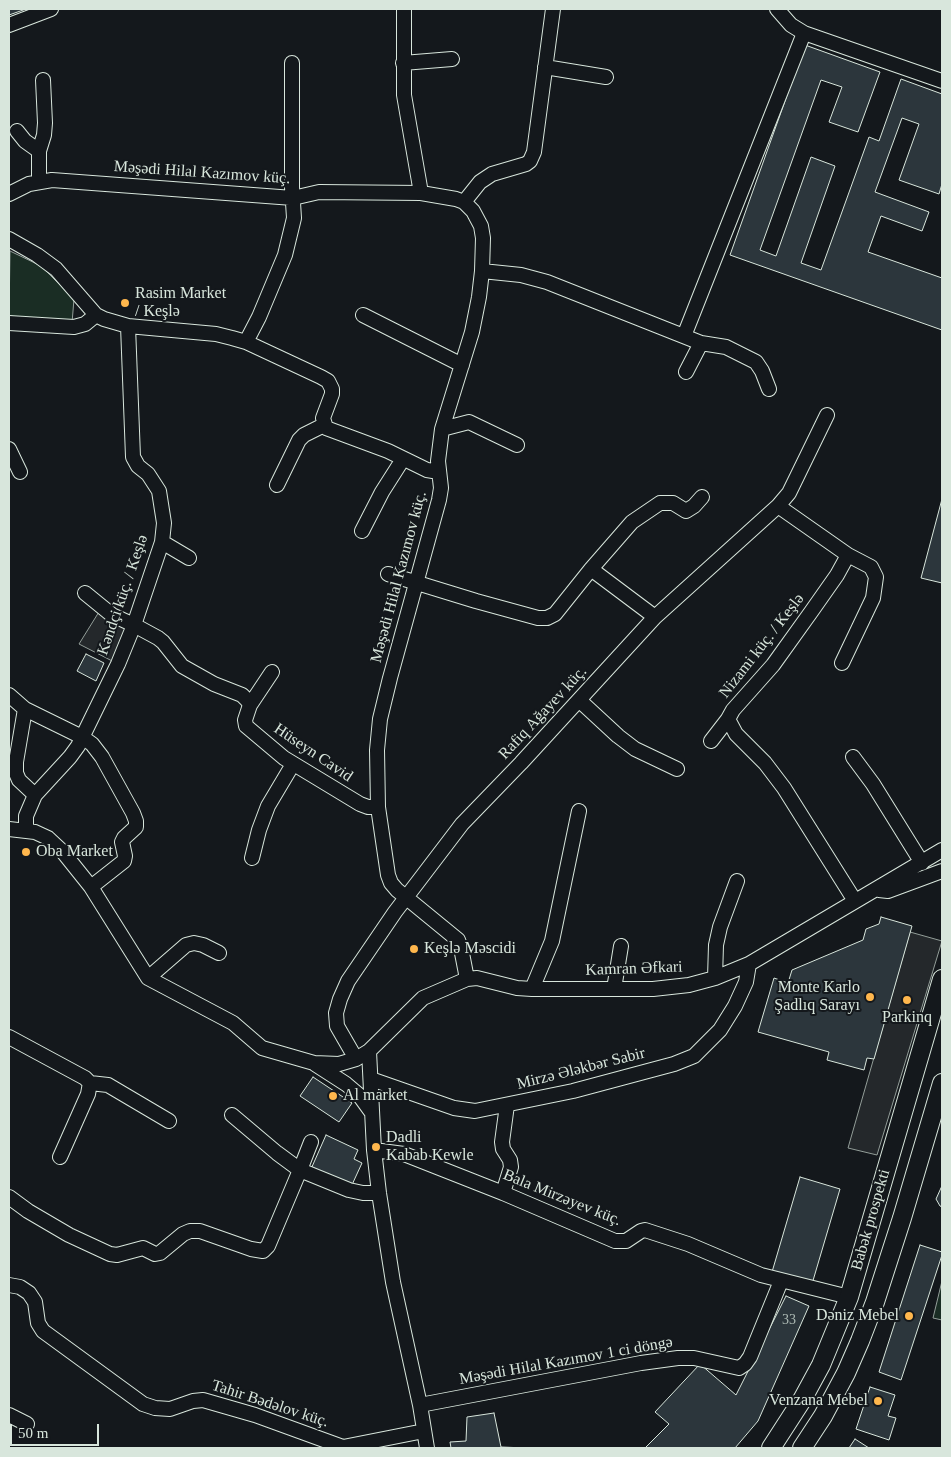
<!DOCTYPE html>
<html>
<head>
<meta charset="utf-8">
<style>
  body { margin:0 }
  #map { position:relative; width:951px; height:1457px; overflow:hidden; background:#14181c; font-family:"Times New Roman",serif }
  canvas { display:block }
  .frame { position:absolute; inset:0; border:10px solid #d8e6dc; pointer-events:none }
  .scale { position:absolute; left:10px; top:1424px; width:89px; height:22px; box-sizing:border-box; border:2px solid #d8e6dc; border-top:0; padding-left:6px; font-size:15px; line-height:18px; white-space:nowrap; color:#d8e6dc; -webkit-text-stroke:4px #14181c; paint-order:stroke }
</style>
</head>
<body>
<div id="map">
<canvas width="951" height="1457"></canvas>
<div class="frame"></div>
<div class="scale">50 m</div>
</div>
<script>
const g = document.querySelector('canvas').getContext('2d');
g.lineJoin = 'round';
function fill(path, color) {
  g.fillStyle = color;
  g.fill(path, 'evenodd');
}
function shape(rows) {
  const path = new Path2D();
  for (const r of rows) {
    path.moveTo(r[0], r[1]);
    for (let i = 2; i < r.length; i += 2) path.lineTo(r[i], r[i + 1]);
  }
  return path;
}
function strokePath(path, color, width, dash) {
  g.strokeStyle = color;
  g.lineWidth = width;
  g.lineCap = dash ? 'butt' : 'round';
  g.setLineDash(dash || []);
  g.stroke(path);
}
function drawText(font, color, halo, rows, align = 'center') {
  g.font = font + ' "Times New Roman",serif';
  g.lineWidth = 4;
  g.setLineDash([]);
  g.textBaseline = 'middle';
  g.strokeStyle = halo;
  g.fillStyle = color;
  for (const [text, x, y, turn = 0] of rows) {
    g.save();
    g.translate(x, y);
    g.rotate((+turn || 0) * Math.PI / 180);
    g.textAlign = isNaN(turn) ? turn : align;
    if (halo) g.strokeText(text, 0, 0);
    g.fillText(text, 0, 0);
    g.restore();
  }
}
const green = shape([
  [10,251,41,266,74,299,72,323,9,316,10,251],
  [942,1281,942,1320,933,1318,942,1281]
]);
const parking = shape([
  [102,607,134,625,118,664,79,644,102,607],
  [910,932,942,941,877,1155,848,1148,910,932]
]);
const building = shape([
  [9,9,26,9,9,15,9,9],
  [805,45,880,72,858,132,829,122,842,87,821,80,760,250,776,256,811,157,835,166,801,263,821,270,869,137,879,141,901,79,942,94,942,184,939,194,899,180,919,124,902,118,875,192,929,212,922,231,881,216,868,252,942,278,942,277,942,330,730,255,805,45],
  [942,499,942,583,921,578,942,499],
  [86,654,104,663,96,681,77,671,86,654],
  [881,917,912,926,874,1059,867,1058,864,1070,827,1060,829,1052,758,1032,774,978,788,983,792,970,863,940,866,929,879,924,881,917],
  [313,1077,352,1103,339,1122,300,1096,313,1077],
  [326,1135,358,1150,354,1159,362,1163,351,1187,311,1169,326,1135],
  [800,1177,840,1189,812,1284,772,1272,800,1177],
  [941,1188,942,1188,942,1207,940,1206,936,1199,941,1188],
  [920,1245,942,1252,942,1255,901,1380,879,1372,920,1245],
  [786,1296,809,1306,758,1421,735,1448,645,1448,669,1424,655,1412,700,1364,736,1395,786,1296],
  [870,1387,895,1395,888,1416,896,1418,889,1440,856,1429,870,1387],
  [494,1413,501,1447,526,1448,451,1448,450,1442,466,1441,467,1417,494,1413],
  [855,1439,869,1448,849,1448,855,1439]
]);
const minor = shape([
  [404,9,404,95,421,193],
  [777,9,791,25,804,33,942,81],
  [9,25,51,9],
  [403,63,452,59],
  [545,67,606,77],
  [17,131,25,141,39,151],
  [39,181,39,151,44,135,45,123,43,80],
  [9,194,29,184,52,180,293,198,319,192,421,193,456,199,464,202,473,211,481,226,483,238,482,271,479,297,472,332,442,429,438,461,441,488,439,500,390,678,380,719,377,750,378,807,388,875,391,883,397,890,458,940,461,948,467,979],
  [464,202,480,182,492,174,526,164,530,161,534,152,553,9],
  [9,239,37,255,56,269,96,315,104,319,128,326,133,457,138,466,148,474,159,491,164,523,162,542,134,625,118,664,78,746,70,757,35,795,26,816,26,830],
  [482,271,521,275,547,282,701,343,726,347,756,362,762,371,769,389],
  [363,315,462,365],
  [9,323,74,327,85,324,96,315],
  [128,326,216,334,232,338,246,342,321,377,328,381,332,389,332,394,323,418,326,428,388,451,427,470,439,472],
  [684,336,804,33],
  [246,342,259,317,285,255,294,218,292,187,292,63],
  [686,372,701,343],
  [442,429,469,422,517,445],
  [9,449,20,472],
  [277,485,299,440,304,435,324,425],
  [778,506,848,555,837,575,811,612,773,665,733,710,728,719,736,734,765,763,784,788,855,901],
  [362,531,382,492,403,459],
  [162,542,189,558],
  [591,569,655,617],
  [388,574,476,601,538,618,547,618,555,614,591,569,632,522,660,503,673,503,686,511,694,506,702,497],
  [85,593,112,615,134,625,158,638,163,642,182,666,214,684,242,695,247,700,250,705,245,720,246,726,284,758,360,804,368,807,378,807],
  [842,663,873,598,876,577,871,567,848,555],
  [9,695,25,709,82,737,92,744,102,757,133,813,136,821,136,827,124,838,122,842,125,856,124,861,91,887],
  [579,700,618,736,635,749,677,769],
  [250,705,272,672],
  [25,709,16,762,16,773,19,780,35,795],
  [711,741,728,719],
  [853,757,873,784,922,863],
  [9,829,35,832,48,838,63,852,91,887,148,978,233,1023,262,1048,314,1063,339,1064,356,1059,369,1051,423,998,467,979,477,978,517,988,532,989,653,989,689,985,715,978,749,964,942,850],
  [252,858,259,830,268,806,293,764],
  [879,890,888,891,942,871],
  [148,978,186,945,194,943,203,945,219,953],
  [715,978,716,945,720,927,737,881],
  [532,989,552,941,579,811],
  [614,989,621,946],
  [9,1037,85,1078,90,1083,88,1094,60,1157],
  [369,1051,374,1150,379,1193,393,1282,420,1405,427,1448],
  [356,1059,337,1026,336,1013,340,999,348,981,395,912,462,824,521,763,655,617,778,506,789,493,827,415],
  [315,1064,346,1084,359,1095,372,1113],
  [371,1079,454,1108,475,1111,573,1091,674,1064,694,1056,720,1030,735,1006,746,982,749,964],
  [90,1083,108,1085,169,1121],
  [232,1115,277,1153,300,1170,311,1142],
  [374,1150,404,1154,503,1193,615,1241,626,1241,641,1231,645,1230,688,1244,761,1275,849,1297],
  [503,1193,511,1167,510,1160,503,1149,502,1142,507,1105],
  [9,1197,28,1211,69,1235,110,1254,117,1255,143,1248,155,1254,160,1253,183,1234,190,1231,200,1231,251,1249,263,1251,268,1246,300,1170,349,1190,363,1193,379,1193],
  [9,1285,20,1287,29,1293,35,1302,38,1323,43,1331,143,1404,155,1408,170,1409,193,1401,203,1400,255,1415,343,1447,424,1431],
  [420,1405,641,1363,678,1358,694,1358,739,1368,745,1364,750,1357,781,1281],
  [9,1415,27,1424]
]);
const major = shape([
  [771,1448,802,1400,821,1365,849,1297,942,979],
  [802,1448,823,1416,846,1373,860,1341,875,1302,902,1218,942,1083]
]);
const markers = [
  [125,303,5,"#ffb74d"],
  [26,852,5,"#ffb74d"],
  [414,949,5,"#ffb74d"],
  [870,997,5,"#ffb74d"],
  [907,1000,5,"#ffb74d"],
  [333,1096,5,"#ffb74d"],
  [376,1147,5,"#ffb74d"],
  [909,1316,5,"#ffb74d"],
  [878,1401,5,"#ffb74d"]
];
const numberNames = [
  ["33",789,1320]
];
const streetNames = [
  ["Məşədi Hilal Kazımov küç.",202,173,4],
  ["Məşədi Hilal Kazımov küç.",399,577,-75],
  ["Kəndçi küç. / Keşlə",123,595,-71],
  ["Nizami küç. / Keşlə",762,646,-52],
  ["Rafiq Ağayev küç.",543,713,-47],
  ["Hüseyn Cavid",313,753,34],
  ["Kamran Əfkari",634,969,-2],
  ["Mirzə Ələkbər Sabir",581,1069,-14],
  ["Bala Mirzəyev küç.",562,1198,22],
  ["Babək prospekti",871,1220,-74],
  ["Məşədi Hilal Kazımov 1 ci döngə",566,1361,-10],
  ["Tahir Bədəlov küç.",270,1404,18]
];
const poiNames = [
  ["Rasim Market",135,294],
  ["/ Keşlə",135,312],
  ["Oba Market",36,852],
  ["Keşlə Məscidi",424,949],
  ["Monte Karlo",860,988,"right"],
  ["Şadlıq Sarayı",860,1006,"right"],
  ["Parkinq",907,1018,"center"],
  ["Al market",343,1096],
  ["Dadli",386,1138],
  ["Kabab Kewle",386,1156],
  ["Dəniz Mebel",899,1316,"right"],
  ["Venzana Mebel",868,1401,"right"]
];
fill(green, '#1a2d24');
strokePath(green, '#939e99', 1);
fill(parking, '#24282b');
strokePath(parking, '#939e99', 1);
fill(building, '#2c363c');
strokePath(building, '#d8e6dc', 1);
strokePath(minor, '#d8e6dc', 16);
strokePath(major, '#d8e6dc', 20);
strokePath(minor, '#14181c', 14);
strokePath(major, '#14181c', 18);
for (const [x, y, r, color] of markers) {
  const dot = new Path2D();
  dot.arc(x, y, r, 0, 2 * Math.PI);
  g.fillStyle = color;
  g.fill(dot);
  strokePath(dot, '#14181c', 2);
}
drawText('14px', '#adbab4', null, numberNames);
drawText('16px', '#d8e6dc', '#14181c', streetNames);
drawText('16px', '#d8e6dc', '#14181c', poiNames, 'left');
</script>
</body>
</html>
